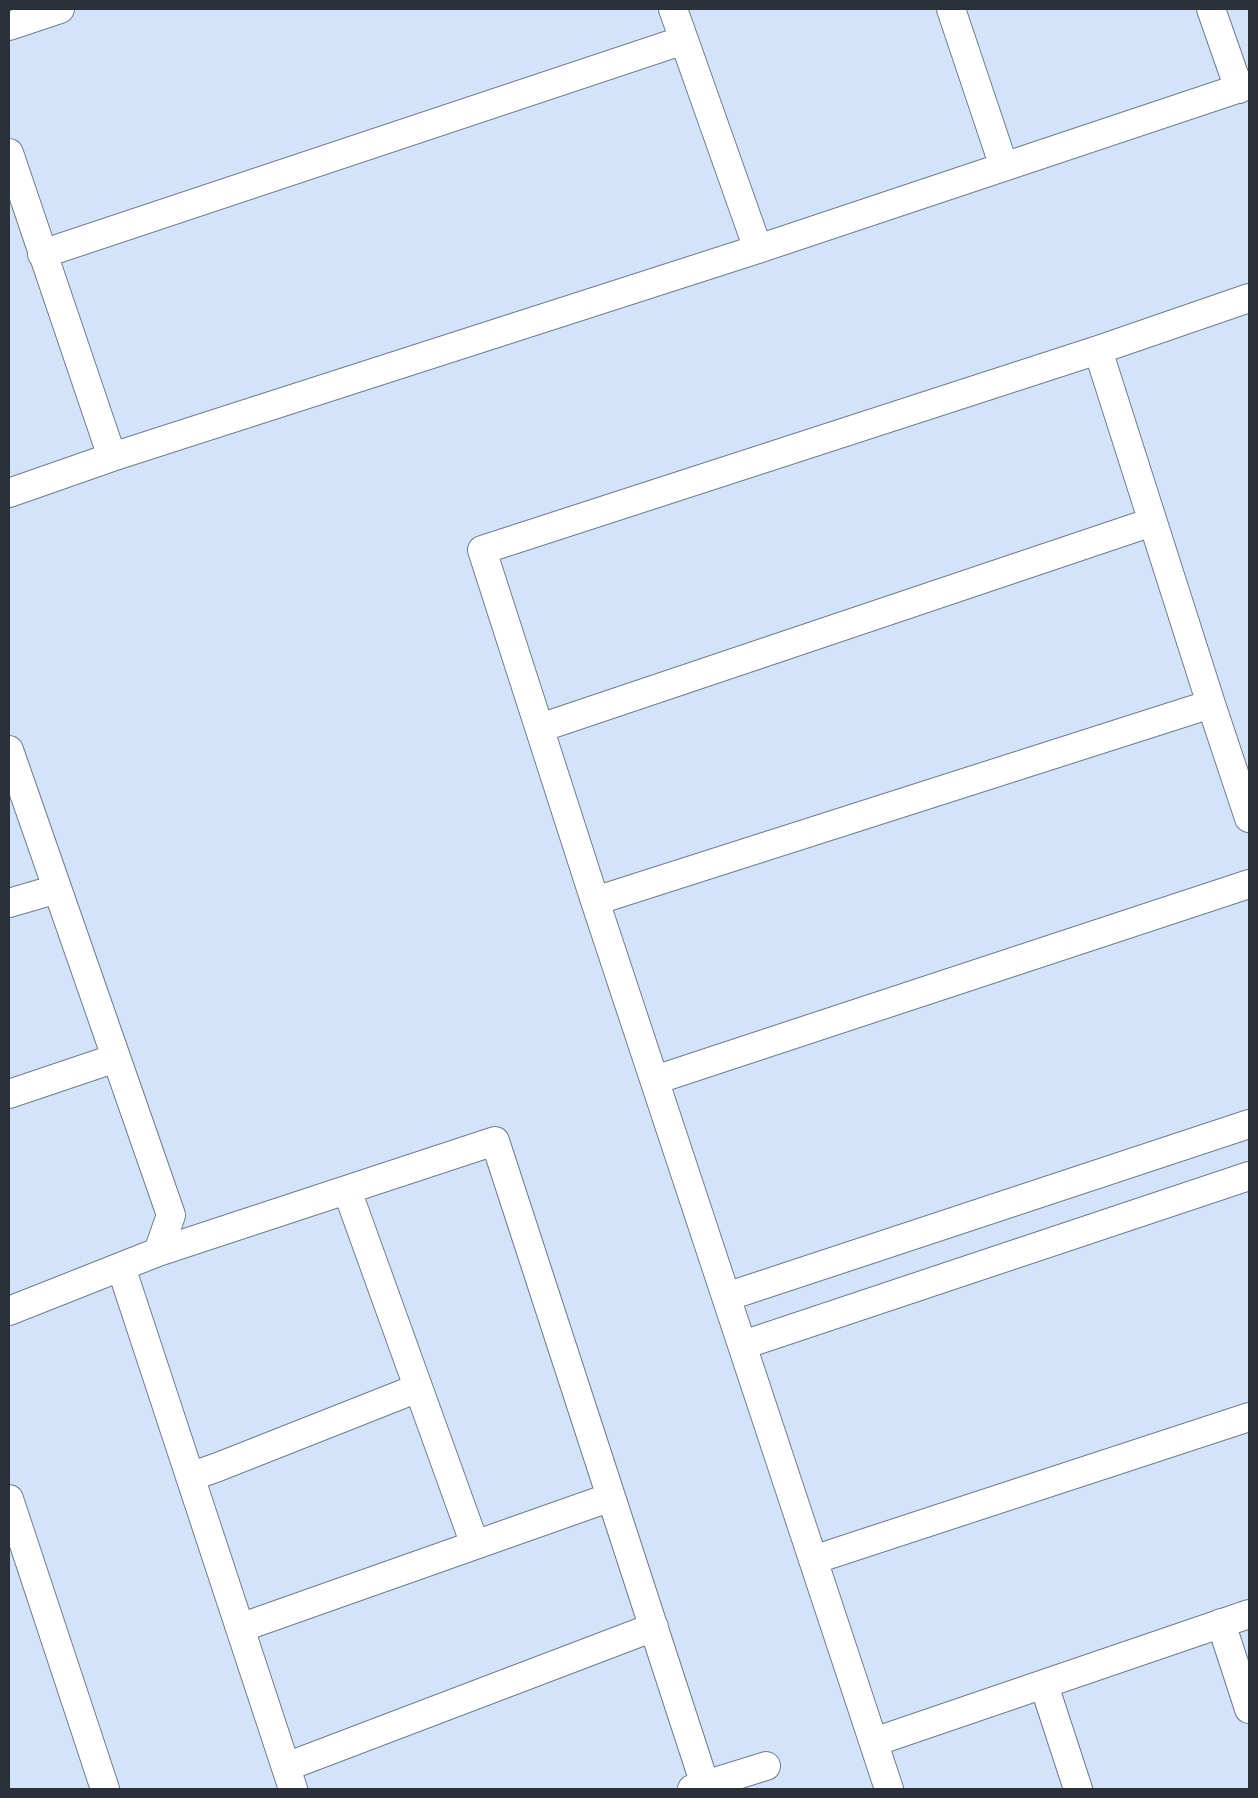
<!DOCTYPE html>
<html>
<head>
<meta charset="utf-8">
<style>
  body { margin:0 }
  #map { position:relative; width:1258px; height:1798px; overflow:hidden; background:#d3e4fa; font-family:Jost,sans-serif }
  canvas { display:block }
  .frame { position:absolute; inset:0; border:10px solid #293038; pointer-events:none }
</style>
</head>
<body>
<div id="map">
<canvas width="1258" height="1798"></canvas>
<div class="frame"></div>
</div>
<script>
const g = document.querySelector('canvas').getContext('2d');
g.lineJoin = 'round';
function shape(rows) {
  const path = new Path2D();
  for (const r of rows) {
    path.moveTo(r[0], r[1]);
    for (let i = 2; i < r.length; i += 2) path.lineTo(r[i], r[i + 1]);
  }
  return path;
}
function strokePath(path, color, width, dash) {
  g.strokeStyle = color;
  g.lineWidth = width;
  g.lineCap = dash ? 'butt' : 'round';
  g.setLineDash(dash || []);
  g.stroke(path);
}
const street = shape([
  [951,9,1004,167],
  [1211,9,1239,89],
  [9,26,60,9],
  [684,40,758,249],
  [9,153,112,457],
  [42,254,684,40,673,9],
  [1098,350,1211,704,1249,818],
  [9,493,112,457,758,249,1249,85],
  [540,728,1152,522],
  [9,750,171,1215,158,1252,9,1311],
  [595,901,1211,704],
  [9,903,57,889],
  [655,1080,1249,884],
  [9,1094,116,1058],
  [347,1190,475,1545],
  [158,1252,495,1141,705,1785],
  [121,1267,293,1789],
  [726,1297,1249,1124],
  [743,1345,1249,1176],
  [190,1477,218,1467,418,1388],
  [9,1499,105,1789],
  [813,1560,1249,1417],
  [1221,1623,1249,1709],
  [240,1628,611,1497],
  [1044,1685,1078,1789],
  [874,1742,1249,1614],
  [286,1767,654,1627],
  [692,1789,766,1766],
  [889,1789,595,901,482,550,1098,350,1249,298]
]);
strokePath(street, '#6d7d90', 30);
strokePath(street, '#fff', 28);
</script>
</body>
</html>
